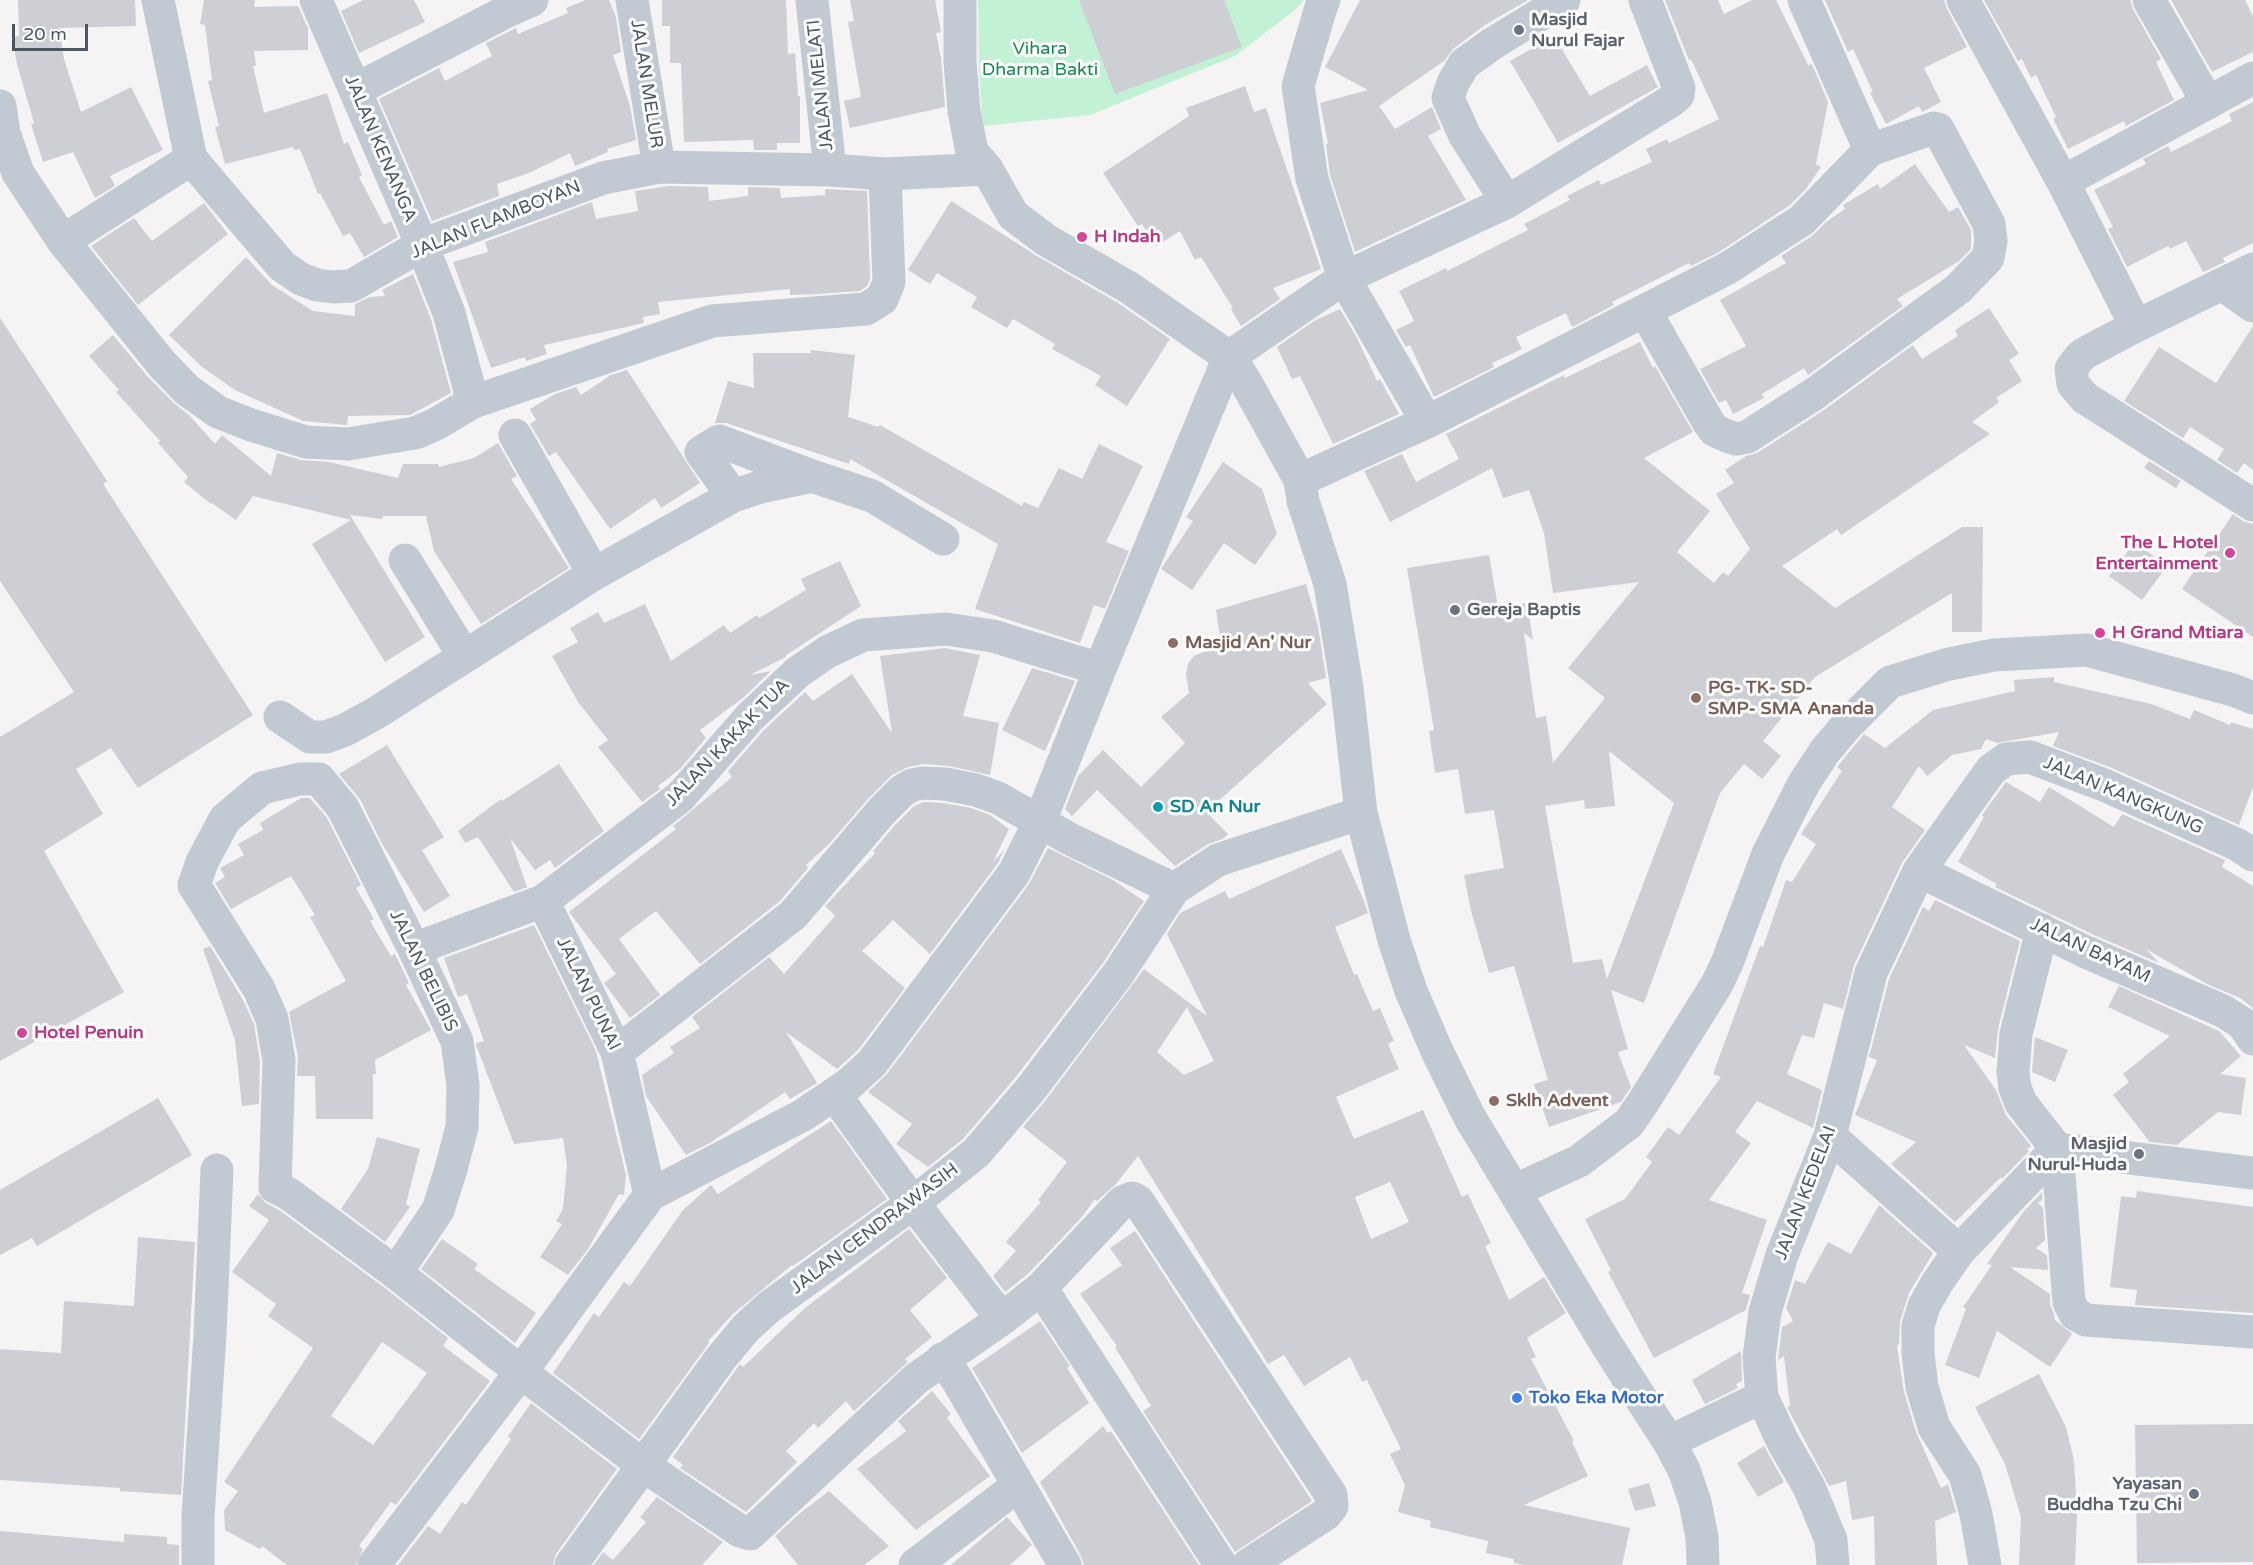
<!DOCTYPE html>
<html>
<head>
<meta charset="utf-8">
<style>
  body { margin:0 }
  #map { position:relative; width:2253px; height:1565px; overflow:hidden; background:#f5f3f3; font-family:"Varela Round",sans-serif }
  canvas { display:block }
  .scale { position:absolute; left:12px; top:24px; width:76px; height:27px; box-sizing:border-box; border:3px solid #4a5661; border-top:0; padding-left:8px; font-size:18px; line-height:21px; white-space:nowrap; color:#4a5661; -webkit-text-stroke:4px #fff; paint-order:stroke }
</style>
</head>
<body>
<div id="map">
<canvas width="2253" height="1565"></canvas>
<div class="scale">20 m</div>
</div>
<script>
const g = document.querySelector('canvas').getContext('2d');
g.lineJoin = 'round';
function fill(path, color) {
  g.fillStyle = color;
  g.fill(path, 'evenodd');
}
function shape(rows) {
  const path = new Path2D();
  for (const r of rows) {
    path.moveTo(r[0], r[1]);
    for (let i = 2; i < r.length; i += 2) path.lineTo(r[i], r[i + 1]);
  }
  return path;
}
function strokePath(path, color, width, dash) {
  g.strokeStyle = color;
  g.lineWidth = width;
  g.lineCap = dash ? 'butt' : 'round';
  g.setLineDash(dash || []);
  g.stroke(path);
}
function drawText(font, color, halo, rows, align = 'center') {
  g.font = font + ' "Varela Round",sans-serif';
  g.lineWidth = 6;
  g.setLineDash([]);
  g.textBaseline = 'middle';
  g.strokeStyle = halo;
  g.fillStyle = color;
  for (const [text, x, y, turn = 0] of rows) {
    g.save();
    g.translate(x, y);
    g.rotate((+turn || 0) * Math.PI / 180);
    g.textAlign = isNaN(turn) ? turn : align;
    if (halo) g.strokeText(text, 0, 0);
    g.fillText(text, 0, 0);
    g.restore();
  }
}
const green = shape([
  [978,0,1304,0,1295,10,1235,56,1090,115,983,126,979,71]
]);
const building = shape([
  [18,0,135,0,136,26,59,28,64,59,81,112,131,87,163,150,110,176,115,186,95,198,73,152,43,162,31,124,34,123,17,64,12,37,19,36],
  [204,0,255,0,254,7,298,6,308,28,308,50,254,51,256,66,253,66,264,113,327,93,344,144,348,142,362,175,359,177,384,225,391,221,398,237,364,257,350,233,343,236,320,193,318,194,300,149,294,150,293,147,225,164,215,127,219,126,208,81,212,80,205,25,200,24],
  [363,0,414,0,425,22,359,53,341,11],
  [586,0,609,0,616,17,621,52,613,55,630,106,636,140,607,149,608,152,575,166,570,153,529,173,497,184,499,196,432,221,379,99,439,68,445,81,492,56,486,43,516,28,518,34,568,13,566,8],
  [662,0,786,0,788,54,795,53,798,96,800,96,800,143,777,143,777,150,754,150,753,140,684,142,681,63,670,63,670,26,662,26],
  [850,0,935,0,941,32,936,33,941,58,945,107,850,128,844,101,861,97,848,22,854,21],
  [1079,0,1224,0,1242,47,1115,94],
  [1360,0,1528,0,1485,25,1453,49,1444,61,1379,106,1395,129,1432,107,1441,129,1428,136,1466,200,1355,252,1330,175,1326,144,1328,143,1320,103,1368,90,1325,67],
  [1665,0,1718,0,1724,14,1752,0,1776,0,1808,65,1812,64,1828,102,1816,164,1821,167,1805,190,1790,205,1719,252,1691,266,1689,263,1612,302,1614,305,1572,327,1566,313,1516,337,1522,349,1492,363,1494,367,1434,397,1410,345,1406,347,1396,330,1414,321,1399,291,1446,268,1447,271,1528,230,1524,224,1570,200,1567,196,1599,180,1601,185,1652,162,1646,149,1667,139,1669,143,1719,119,1691,59,1689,60],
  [1825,0,1944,0,1947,9,1967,47,1924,68,1941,102,1922,112,1919,106,1886,124,1870,93,1873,92,1853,49,1848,52],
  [1984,0,2130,0,2133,9,2161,59,2156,62,2174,100,2126,126,2124,121,2068,149,2053,119,2056,117,2036,75,2031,78,2022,59,2018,61],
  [2171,0,2245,0,2253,16,2253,52,2212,72],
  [1554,36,1590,96,1647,65,1658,87,1558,143,1510,61],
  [1245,86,1254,112,1266,108,1321,269,1273,288,1280,299,1241,326,1231,309,1233,308,1201,257,1195,260,1180,231,1156,246,1142,224,1138,226,1103,173,1189,116,1186,108],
  [2253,102,2253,243,2223,258,2225,262,2203,272,2186,241,2170,249,2168,246,2127,267,2108,229,2113,227,2094,190,2146,164,2143,159,2168,146,2171,152,2232,121,2229,114],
  [1915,164,1949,212,1958,207,1971,230,1971,249,1959,261,1897,299,1903,306,1808,375,1804,368,1762,394,1764,398,1733,414,1726,400,1719,403,1700,369,1746,346,1720,300,1786,263,1781,256,1812,236,1826,222,1845,209,1843,205,1878,184,1880,189],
  [669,186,708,187,709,201,748,196,748,187,780,188,781,198,825,195,825,189,867,191,870,279,867,286,860,291,818,294,790,295,790,289,658,302,660,314,643,317,644,323,544,345,547,354,526,361,525,357,491,368,453,262,488,252,485,242,592,202,596,219,638,211,635,191],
  [951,201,1037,256,1118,303,1170,339,1127,406,1095,385,1101,376,1052,349,1055,344,1013,319,1007,328,971,307,977,297,937,273,930,284,908,270],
  [204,203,228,234,138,305,91,246,134,218,152,241],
  [246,257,272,285,313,311,355,316,355,304,370,297,385,296,382,290,413,274,431,319,451,393,410,415,348,416,347,425,303,421,235,390,202,367,169,335],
  [1989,308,2019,354,2009,360,2022,381,1996,398,1999,402,1972,422,1990,434,1841,535,1837,529,1782,566,1835,608,1962,527,1983,527,1982,632,1952,632,1952,593,1815,677,1763,741,1781,756,1762,779,1744,764,1720,793,1644,1003,1611,990,1628,1049,1618,1052,1631,1087,1621,1102,1549,1127,1534,1084,1548,1080,1514,966,1489,973,1471,911,1464,875,1504,868,1494,810,1465,814,1458,769,1435,773,1429,731,1434,730,1407,568,1489,555,1498,607,1527,603,1533,640,1524,633,1536,718,1546,716,1553,763,1605,698,1568,668,1639,582,1553,593,1544,533,1529,490,1503,498,1492,468,1390,522,1364,471,1402,454,1416,482,1459,459,1446,434,1564,375,1565,378,1640,342,1653,368,1655,366,1693,432,1644,458,1710,511,1677,552,1714,583,1723,572,1728,576,1750,549,1716,494,1734,483,1725,470,1746,456,1757,453,1824,410,1913,345,1922,359,1958,336,1955,330],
  [1609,751,1674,803,1607,979,1602,959,1573,963,1545,806,1584,800,1585,809,1615,806],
  [1340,309,1357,338,1377,381,1380,379,1399,414,1333,444,1300,376,1292,379,1277,347,1314,321],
  [0,318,107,481,103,484,253,715,138,788,111,748,76,769,103,814,44,851,124,992,0,1061,0,737,74,692,0,581],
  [2253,326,2253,470,2244,463,2237,473,2217,460,2224,449,2190,427,2183,438,2124,401,2159,347,2216,383],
  [113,335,148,377,174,403,189,415,215,444,222,435,271,476,277,453,301,460,329,462,398,478,403,464,438,464,439,467,474,458,498,443,517,476,511,479,569,568,481,624,434,551,426,516,383,516,382,519,350,515,425,637,385,662,312,544,351,520,253,496,236,520,212,503,211,504,184,482,188,477,158,443,160,441,116,392,119,390,89,356],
  [811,350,855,355,848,417,878,427,880,425,1022,506,1024,502,1038,508,1059,468,1082,479,1099,444,1143,466,1106,542,1129,551,1105,609,1094,605,1080,643,975,609,998,544,850,459,849,464,726,423,715,423,728,381,754,388,753,353,811,353],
  [627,370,700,483,661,508,655,498,610,529,556,452,549,456,530,424,536,420,530,409,555,394,576,387,581,395,611,375],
  [2149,461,2181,481,2176,488,2144,468],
  [1223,462,1262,489,1277,534,1255,565,1224,543,1192,590,1161,569,1193,521,1186,517],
  [2233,514,2243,521,2253,524,2253,637,2182,589],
  [2135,542,2167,566,2142,600,2109,576],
  [840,561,861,606,785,656,786,657,750,675,771,671,744,697,700,730,706,738,680,769,658,786,660,789,642,802,598,747,608,740,578,702,552,656,578,642,570,628,598,612,604,623,645,604,671,661,724,625,730,633,757,615,759,618,806,590,801,579],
  [1306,584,1318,626,1326,678,1308,683,1327,704,1206,812,1228,834,1223,839,1208,844,1175,866,1097,790,1072,816,1065,809,1078,776,1103,750,1141,787,1185,743,1161,717,1189,693,1186,674,1188,664,1194,656,1203,652,1222,649,1216,610],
  [945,648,980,655,963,716,999,723,990,775,949,766,924,764,908,767,892,775,868,799,830,843,806,865,808,868,780,901,700,964,656,911,619,939,660,995,630,1018,604,983,616,974,569,912,676,829,673,826,732,777,728,771,764,730,805,692,813,701,852,674,892,733,880,656],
  [1032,668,1075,681,1045,751,1002,730],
  [2054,677,2054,682,2151,704,2190,719,2194,710,2230,725,2231,722,2253,729,2253,787,2239,825,2112,768,2053,746,2059,732,1997,743,1986,739,1981,749,1952,755,1927,776,1919,766,1892,807,1925,830,1902,863,1854,965,1843,1009,1824,1003,1814,1038,1802,1035,1787,1074,1822,1090,1813,1128,1757,1101,1735,1132,1751,1143,1709,1200,1767,1220,1742,1293,1750,1295,1746,1310,1654,1358,1608,1272,1611,1270,1585,1219,1625,1199,1652,1162,1646,1157,1668,1127,1679,1135,1721,1077,1713,1074,1760,946,1763,947,1786,880,1792,882,1816,844,1801,834,1842,771,1837,767,1864,734,1885,748,1933,710,2015,691,2014,680],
  [387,745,444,837,422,850,450,896,424,912,381,842,360,799,339,774],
  [559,764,604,831,555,868,550,860,535,870,510,838,527,887,514,892,478,837,465,843,458,831,501,799,502,801],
  [2006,782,2040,802,2049,787,2114,827,2122,814,2225,860,2222,867,2253,886,2253,1008,2240,998,2207,984,2146,949,2159,963,2094,935,1995,887,1997,884,1958,862,1984,817,1982,815],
  [301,798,310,798,327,818,361,885,356,888,374,919,370,921,391,956,395,954,409,983,406,985,431,1030,375,1060,376,1074,373,1074,373,1119,316,1119,315,1076,297,1076,298,1057,289,1012,346,981,310,917,315,915,291,876,231,909,215,883,225,877,220,868,244,855,238,844,263,830,260,823],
  [924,802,943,803,971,808,990,815,1009,829,993,862,1004,850,998,863,930,954,893,920,862,951,905,988,858,1050,837,1069,786,1032,817,1083,790,1099,785,1092,710,1143,686,1155,646,1096,642,1075,674,1053,670,1047,700,1028,692,1017,769,957,784,974,835,916,825,906,875,853,873,851,896,824,914,806],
  [1048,848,1113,880,1144,901,1103,963,1015,1078,963,1139,928,1167,896,1144,912,1124,868,1092,887,1074,1029,884],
  [1341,849,1364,901,1368,913,1335,927,1354,975,1357,974,1373,1011,1380,1008,1394,1041,1388,1044,1399,1069,1336,1097,1354,1139,1423,1110,1462,1197,1468,1194,1491,1243,1485,1246,1509,1300,1544,1277,1566,1313,1527,1338,1536,1357,1531,1359,1574,1441,1572,1442,1588,1476,1524,1505,1630,1528,1622,1565,1524,1565,1514,1563,1514,1559,1486,1553,1488,1541,1430,1527,1431,1521,1398,1512,1405,1485,1390,1454,1401,1449,1367,1380,1362,1382,1350,1357,1304,1386,1284,1355,1268,1364,1138,1156,1116,1184,1097,1201,1095,1199,1081,1218,1028,1274,1005,1292,993,1276,1016,1251,1006,1242,1041,1202,1038,1200,1067,1162,1023,1127,1045,1101,1144,969,1207,1016,1167,934,1180,913,1225,891,1229,899],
  [1187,1007,1214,1061,1184,1075,1157,1052],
  [1390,1182,1409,1222,1371,1239,1355,1197],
  [1935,900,2020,941,1998,1029,1995,1058,1964,1045,1996,1090,2006,1115,2031,1146,2027,1149,2029,1151,2002,1179,2001,1177,1955,1222,1891,1164,1916,1142,1855,1115,1877,1060,1869,1057,1889,979,1923,907,1929,911],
  [534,925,596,1051,626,1175,624,1195,619,1194,588,1249,568,1275,540,1257,562,1224,556,1221,563,1209,567,1165,563,1138,514,1144,476,1045,476,1043,484,1041,467,994,458,997,444,958],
  [210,946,242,998,254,1024,260,1061,259,1104,242,1106,235,1040,203,949],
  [2119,986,2219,1031,2241,1056,2220,1074,2246,1078,2241,1115,2218,1112,2177,1145,2150,1142,2113,1095,2129,1082,2123,1074,2170,1036,2108,1007],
  [2035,1037,2068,1050,2055,1082,2032,1072],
  [158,1098,192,1155,37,1246,32,1238,0,1255,0,1190],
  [831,1121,887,1199,793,1266,792,1265,733,1314,708,1341,709,1343,639,1439,553,1373,594,1313,599,1317,624,1282,630,1286,683,1210,711,1185,718,1194],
  [377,1137,420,1149,406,1204,410,1207,385,1242,341,1209,368,1169],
  [2137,1191,2253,1207,2253,1313,2135,1305,2137,1290,2110,1287,2121,1196,2136,1198],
  [2042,1192,2042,1200,2038,1203,2043,1208,2045,1240,2036,1248,2047,1255,2048,1270,2010,1267,2050,1294,2050,1304,2055,1317,2054,1319,2072,1334,2050,1367,1997,1331,1979,1378,1945,1365,1966,1309,1963,1307,1992,1265,1987,1264,2024,1211],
  [258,1194,266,1203,279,1210,385,1288,448,1338,443,1346,490,1381,396,1505,391,1502,359,1546,363,1549,356,1565,287,1565,262,1546,260,1549,225,1530,224,1510,238,1491,224,1482,313,1348,268,1316,276,1304,232,1272,269,1220,249,1206],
  [382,1342,427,1373,373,1445,331,1416],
  [1879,1205,1933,1253,1909,1293,1900,1321,1899,1344,1897,1346,1904,1392,1916,1432,1941,1488,1948,1484,1956,1512,1935,1521,1937,1565,1875,1565,1874,1516,1852,1520,1846,1481,1829,1486,1787,1407,1790,1406,1784,1356,1778,1360,1782,1327,1793,1321,1786,1308,1795,1280,1805,1284,1828,1242,1851,1254],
  [909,1229,947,1278,910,1310,932,1337,905,1359,908,1362,854,1411,846,1401,818,1428,814,1423,786,1451,797,1462,746,1512,680,1468,683,1465,673,1457,740,1364,743,1367,805,1308],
  [1135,1231,1312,1501,1235,1552,1143,1411,1151,1406,1115,1347,1117,1346,1080,1294,1122,1265,1110,1248],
  [138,1237,195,1242,181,1495,120,1491,120,1488,0,1480,0,1349,61,1353,64,1301,134,1306],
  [442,1239,478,1264,474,1269,536,1313,515,1343,421,1269],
  [1040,1321,1070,1366,1067,1368,1089,1403,1022,1453,972,1368],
  [1741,1351,1742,1381,1736,1384,1738,1388,1705,1404,1692,1380],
  [2039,1374,2066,1427,2074,1461,2077,1512,2075,1565,2019,1565,2021,1517,2005,1464,1975,1407],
  [932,1391,951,1414,947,1418,990,1476,916,1530,857,1469,906,1431,898,1421],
  [531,1403,617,1469,556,1554,553,1565,398,1565,428,1526,440,1534,462,1502,466,1505,511,1439,508,1436],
  [2253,1424,2253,1562,2137,1563,2135,1425],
  [1103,1426,1108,1433,1111,1431,1199,1565,1084,1565,1081,1556,1040,1482],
  [1764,1446,1784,1482,1758,1497,1737,1463],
  [1649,1483,1656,1506,1635,1511,1628,1489],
  [829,1491,889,1546,864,1565,798,1565,775,1536,799,1514],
  [657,1497,723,1542,702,1565,594,1565,603,1552,613,1560,646,1522,640,1517],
  [1007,1517,1032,1545,1010,1565,951,1565],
  [0,1531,124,1542,124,1534,167,1537,167,1544,179,1545,179,1565,0,1565]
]);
const minor = shape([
  [158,0,191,159,282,266,301,279,317,285,333,287,351,286,422,245,603,178,659,167,830,170,885,174,987,169],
  [316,0,422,245,449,313,473,402],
  [632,0,659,167],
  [812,0,830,170],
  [960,0,960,61,964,111,972,152,987,169,1013,215,1046,240,1128,287,1229,357,1244,379,1300,480,1303,501,1330,584,1347,688,1361,813,1394,940,1411,991,1437,1051,1469,1116,1608,1347,1669,1442,1684,1470,1695,1502,1702,1537,1703,1565],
  [1324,0,1321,7,1298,86,1312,179,1344,278,1427,422],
  [1804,0,1870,150],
  [1963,0,2063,182,2136,326],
  [2149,0,2208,103],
  [355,90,509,10,532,0],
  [0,106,4,133,18,173,63,241,162,364,187,390,218,412,251,425,306,442,348,444,415,433,436,424,473,402,712,321,866,309,882,299,889,282,885,174],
  [2063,182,2253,78],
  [1507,202,1465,136,1448,98,1453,83,1464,64,1492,44,1564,0],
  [63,241,191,159],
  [2253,269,2136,326,2085,353,2079,358,2071,369,2073,384,2085,398,2253,505],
  [2222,284,2253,306],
  [515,435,594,574],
  [1300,480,1427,422,1728,268,1802,220,1870,150,1934,128,1938,129,1989,224,1991,241,1988,258,1958,289,1814,394,1747,437,1736,439,1727,436,1714,430,1709,423,1645,311],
  [733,496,701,452,719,441,812,476],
  [405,560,464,656],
  [280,717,310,737,326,737,345,730,376,713,594,574,733,496,760,487,812,476,872,496,943,539],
  [1919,871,2086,952,2223,1011,2242,1023,2253,1039],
  [543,901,617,1052,650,1195],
  [2042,930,2016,1034,2013,1072,2015,1088,2021,1103,2057,1149,2069,1302,2075,1314,2086,1320,2253,1332],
  [414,949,543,901,680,797,750,717,798,672,827,652,863,635,946,629,993,636,1100,669],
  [617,1052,793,915,882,811,902,791,912,785,923,783,945,784,976,790,998,798,1070,839,1174,889,1218,860,1361,813],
  [835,1095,913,1203,1002,1319],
  [1830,1136,1959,1251],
  [1514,1191,1579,1161,1629,1123,1644,1101,1717,984,1727,963,1768,854,1804,783,1825,751,1847,725,1890,682,1949,664,1994,655,2087,650,2233,690,2253,698],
  [396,1273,438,1210,451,1169,462,1127,463,1085,457,1041,414,949,343,808,319,779,300,779,262,788,225,819,202,862,194,885,259,989,272,1019,279,1060,275,1187,289,1194,396,1273,521,1372,644,1466,740,1531,750,1534,917,1378,1002,1319,1041,1288,1122,1202,1132,1198,1138,1201,1331,1495,1332,1506,1326,1514,1248,1565],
  [1041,1288,1221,1565],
  [942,1359,956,1378,1065,1565],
  [1669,1442,1762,1397],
  [198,1565,198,1516,210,1335,217,1170],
  [374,1565,521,1372,650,1195,803,1115,849,1084,872,1063,1014,873,1040,821,1100,669,1229,357,1344,278,1507,202,1671,101,1678,95,1679,88,1645,0],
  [571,1565,721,1358,746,1328,769,1307,913,1203,976,1153,1030,1090,1118,974,1174,889],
  [915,1565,1017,1486],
  [1833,1565,1831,1540,1809,1487,1783,1442,1762,1397,1759,1357,1765,1312,1782,1255,1830,1136,1871,973,1919,871,1991,770,2006,759,2030,757,2104,785,2238,845,2253,855],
  [1985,1565,1976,1514,1965,1475,1934,1427,1922,1387,1918,1354,1918,1326,1924,1306,1937,1283,1959,1251,2057,1149,2253,1173]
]);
const markers = [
  [1519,30,6,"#6b7280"],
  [1082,237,6,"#d1479c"],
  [2230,553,6,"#d1479c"],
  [1455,610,6,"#6b7280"],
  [2100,633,6,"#d1479c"],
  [1173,643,6,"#8d6e63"],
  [1696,698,6,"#8d6e63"],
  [1158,807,6,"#0f9aa8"],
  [22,1033,6,"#d1479c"],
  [1494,1101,6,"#8d6e63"],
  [2139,1154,6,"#6b7280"],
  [1517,1398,6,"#3f7fe0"],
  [2194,1494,6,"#6b7280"]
];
const worshipNames = [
  ["Masjid",1531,20],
  ["Nurul Fajar",1531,41],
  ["Gereja Baptis",1467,610],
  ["Masjid",2127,1144,"right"],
  ["Nurul-Huda",2127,1165,"right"],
  ["Yayasan",2182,1484,"right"],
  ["Buddha Tzu Chi",2182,1505,"right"]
];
const parkNames = [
  ["Vihara",1040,49],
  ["Dharma Bakti",1040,70]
];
const streetNames = [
  ["JALAN MELUR",646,84,81],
  ["JALAN MELATI",821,85,-96],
  ["JALAN KENANGA",380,149,67],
  ["JALAN FLAMBOYAN",496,220,-22],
  ["JALAN KAKAK TUA",728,743,-46],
  ["JALAN KANGKUNG",2123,796,23],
  ["JALAN BAYAM",2090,951,25],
  ["JALAN BELIBIS",423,971,64],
  ["JALAN PUNAI",588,994,64],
  ["JALAN KEDELAI",1806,1193,-69],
  ["JALAN CENDRAWASIH",875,1229,-37]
];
const hotelNames = [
  ["H Indah",1094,237],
  ["The L Hotel",2218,543,"right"],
  ["Entertainment",2218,564,"right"],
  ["H Grand Mtiara",2112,633],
  ["Hotel Penuin",34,1033]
];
const educationNames = [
  ["Masjid An' Nur",1185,643],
  ["PG- TK- SD-",1708,688],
  ["SMP- SMA Ananda",1708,709],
  ["Sklh Advent",1506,1101]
];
const cultureNames = [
  ["SD An Nur",1170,807]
];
const shopNames = [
  ["Toko Eka Motor",1529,1398]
];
fill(green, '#c3f1d5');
fill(building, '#cdcfd5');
strokePath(minor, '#c1cad2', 33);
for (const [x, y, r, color] of markers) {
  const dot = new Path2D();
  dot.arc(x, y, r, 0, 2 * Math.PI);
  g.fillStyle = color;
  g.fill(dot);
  strokePath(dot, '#fff', 2);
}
drawText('bold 18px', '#5b616d', '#fff', worshipNames, 'left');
drawText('18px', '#17864f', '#fff', parkNames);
drawText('18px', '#4a5661', '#fff', streetNames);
drawText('bold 18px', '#b23c85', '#fff', hotelNames, 'left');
drawText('bold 18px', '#785e54', '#fff', educationNames, 'left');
drawText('bold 18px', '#0d838f', '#fff', cultureNames, 'left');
drawText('bold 18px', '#366cbe', '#fff', shopNames, 'left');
</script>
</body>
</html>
